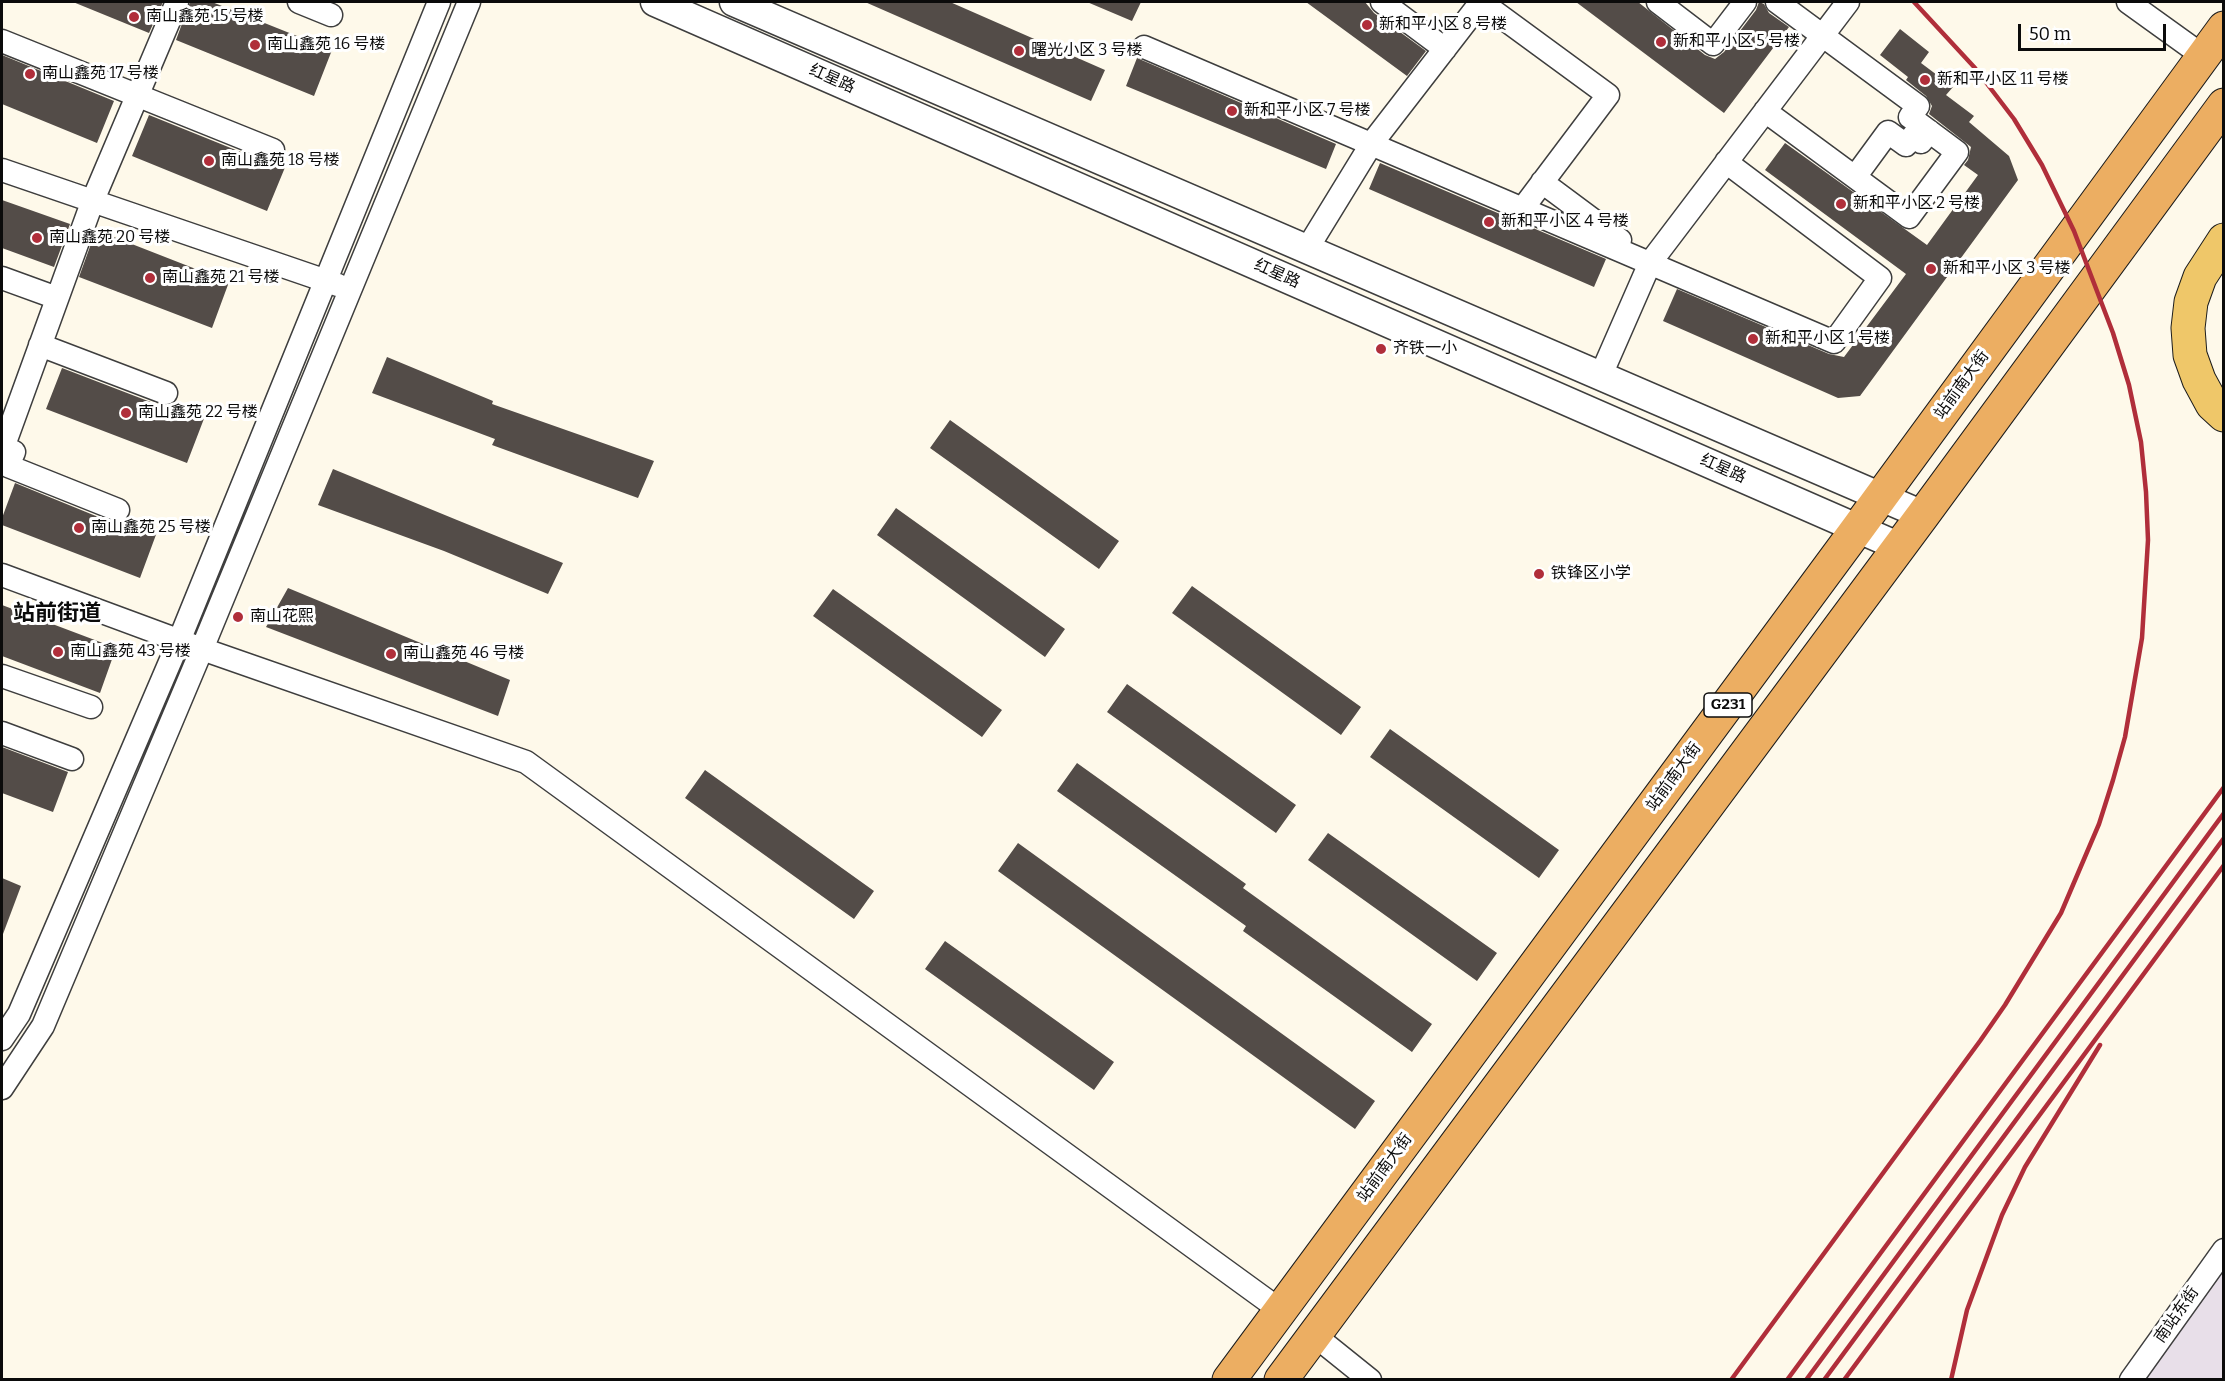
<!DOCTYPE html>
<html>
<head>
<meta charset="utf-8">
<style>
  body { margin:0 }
  #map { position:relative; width:2225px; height:1381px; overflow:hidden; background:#fef9ea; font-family:Bitter,serif }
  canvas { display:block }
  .frame { position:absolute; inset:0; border:3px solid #0b0b0b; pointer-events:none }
  .scale { position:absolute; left:2018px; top:24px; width:148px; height:27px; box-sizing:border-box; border:3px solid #0b0b0b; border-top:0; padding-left:8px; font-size:18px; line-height:21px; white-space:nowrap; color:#0b0b0b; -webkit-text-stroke:4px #fff; paint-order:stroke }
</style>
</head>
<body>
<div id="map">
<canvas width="2225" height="1381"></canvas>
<div class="frame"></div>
<div class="scale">50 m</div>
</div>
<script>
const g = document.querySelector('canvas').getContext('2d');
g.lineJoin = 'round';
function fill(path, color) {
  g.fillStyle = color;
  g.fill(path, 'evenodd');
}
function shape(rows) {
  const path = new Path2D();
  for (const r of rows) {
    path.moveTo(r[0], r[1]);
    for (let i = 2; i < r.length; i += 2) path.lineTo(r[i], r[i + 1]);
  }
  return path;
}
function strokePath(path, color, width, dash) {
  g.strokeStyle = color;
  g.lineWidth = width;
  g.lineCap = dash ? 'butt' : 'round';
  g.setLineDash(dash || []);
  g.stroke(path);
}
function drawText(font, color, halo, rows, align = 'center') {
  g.font = font + ' Bitter,"Noto Sans SC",serif';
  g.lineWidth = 6;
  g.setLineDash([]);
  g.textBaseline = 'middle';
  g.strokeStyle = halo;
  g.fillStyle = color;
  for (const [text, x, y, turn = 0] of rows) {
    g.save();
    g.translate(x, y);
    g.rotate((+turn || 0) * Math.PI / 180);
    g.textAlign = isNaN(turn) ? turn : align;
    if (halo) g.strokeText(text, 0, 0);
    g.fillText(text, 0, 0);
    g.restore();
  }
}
const industrial = shape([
  [2223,1265,2223,1379,2139,1379]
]);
const building = shape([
  [73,2,163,2,149,33],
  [190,2,212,2,332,50,314,96,176,40],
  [865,2,950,2,1105,70,1091,101],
  [1087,2,1141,2,1132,21],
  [1306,2,1365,2,1374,13,1426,51,1407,76],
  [1576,2,1638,2,1705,55,1715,59,1724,52,1756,10,1759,2,1764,4,1769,13,1789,27,1724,113],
  [1900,29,1929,52,1921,63,1953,87,1946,95,1974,116,1969,122,2009,156,2018,180,1860,396,1838,398,1663,321,1677,289,1829,354,1844,357,1906,274,1765,170,1785,143,1927,245,1978,175,1964,165,1968,160,1971,147,1929,114,1932,106,1926,96,1906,80,1908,77,1880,55],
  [2,55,114,101,97,143,2,104],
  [1137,58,1336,144,1326,169,1126,86],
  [149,115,268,163,278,162,286,165,267,211,132,156],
  [1380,163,1606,259,1594,287,1369,189],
  [2,200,70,224,54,267,2,248],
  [96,230,229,282,212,328,79,277],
  [387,357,493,401,492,404,654,461,638,498,492,445,495,439,372,393],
  [62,368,161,406,173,404,205,416,187,463,46,409],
  [950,420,1119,541,1099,569,930,448],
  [333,469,457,520,563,563,548,594,444,551,318,505],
  [15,483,113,523,120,523,127,520,157,532,140,578,2,525,2,518],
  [896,508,1065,629,1045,657,877,535],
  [1192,586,1361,707,1341,735,1172,613],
  [288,588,510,680,498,716,266,627],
  [833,589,1002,710,982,737,813,616],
  [2,605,116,648,100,693,2,656],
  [1127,684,1296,805,1276,833,1107,712],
  [1390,729,1559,850,1539,878,1370,757],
  [2,747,68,772,53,812,2,793],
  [1077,763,1246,884,1243,888,1432,1024,1412,1052,1243,931,1246,926,1057,791],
  [705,770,874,891,854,919,685,798],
  [1328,833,1497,953,1477,981,1308,860],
  [1018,843,1375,1101,1355,1129,998,871],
  [2,878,21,886,3,934,2,933],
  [945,941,1114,1062,1094,1090,925,969]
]);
const minor = shape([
  [299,2,331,15],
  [1382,2,1445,49],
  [1481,2,1608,95,1523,208],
  [1658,2,1713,44,1745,2],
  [2128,2,2203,56],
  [2,41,273,150],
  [1144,47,1834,342,1880,278,1726,162],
  [1765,111,1909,217,1957,152,1910,117,1918,106,1777,2],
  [2,170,338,285],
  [1855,177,1888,132,1906,145,1913,136,1921,142,1929,131],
  [1542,182,1620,240],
  [1307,249,1372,143,1481,2],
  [2,278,57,298],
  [40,345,166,393],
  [1601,375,1650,263,1848,2],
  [2,447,14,452,8,466,118,510],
  [3,448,93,200,177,2],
  [2,575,202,649,526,762,1280,1310],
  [2,676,91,707],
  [2,733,72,759],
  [2,1039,19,1014,179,641,439,2],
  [2,1088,43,1026,202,649,469,2],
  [1314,1335,1370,1380],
  [2131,1380,2224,1250]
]);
const tertiary = shape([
  [655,2,1900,547],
  [734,2,1923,515]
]);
const primary = shape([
  [2224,240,2200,277,2191,302,2188,328,2190,355,2199,380,2212,404,2224,415]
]);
const trunk = shape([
  [1229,1380,1858,528,2224,28],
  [1281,1380,1923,515,2224,105]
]);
const rail = shape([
  [1731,1380,1980,1041,2005,1005,2061,913,2099,824,2113,780,2125,737,2142,638,2148,540,2146,492,2141,442,2129,385,2113,333,2074,231,2042,165,2014,119,1975,68,1914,2],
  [1787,1380,2224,787],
  [1806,1380,2224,813],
  [1824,1380,2224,838],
  [1844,1380,2224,865],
  [1951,1380,1967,1310,2002,1215,2025,1167,2100,1045]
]);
const markers = [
  [134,17,6,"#b02e3a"],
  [1367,25,6,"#b02e3a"],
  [1661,42,6,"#b02e3a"],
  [255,45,6,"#b02e3a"],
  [1019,51,6,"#b02e3a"],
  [30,74,6,"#b02e3a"],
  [1925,80,6,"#b02e3a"],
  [1232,111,6,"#b02e3a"],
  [209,161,6,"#b02e3a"],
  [1841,204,6,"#b02e3a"],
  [1489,222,6,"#b02e3a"],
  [37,238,6,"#b02e3a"],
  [1931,269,6,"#b02e3a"],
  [150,278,6,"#b02e3a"],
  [1753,339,6,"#b02e3a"],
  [1381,349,6,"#b02e3a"],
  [126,413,6,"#b02e3a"],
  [79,528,6,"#b02e3a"],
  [1539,574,6,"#b02e3a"],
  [238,617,6,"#b02e3a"],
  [58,652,6,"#b02e3a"],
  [391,654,6,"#b02e3a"]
];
const shields = [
  [1728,705,48]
];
const shieldNames = [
  ["G231",1728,705]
];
const poiNames = [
  ["南山鑫苑 15 号楼",146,17],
  ["新和平小区 8 号楼",1379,25],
  ["新和平小区 5 号楼",1673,42],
  ["南山鑫苑 16 号楼",267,45],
  ["曙光小区 3 号楼",1031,51],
  ["南山鑫苑 17 号楼",42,74],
  ["新和平小区 11 号楼",1937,80],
  ["新和平小区 7 号楼",1244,111],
  ["南山鑫苑 18 号楼",221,161],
  ["新和平小区 2 号楼",1853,204],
  ["新和平小区 4 号楼",1501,222],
  ["南山鑫苑 20 号楼",49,238],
  ["新和平小区 3 号楼",1943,269],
  ["南山鑫苑 21 号楼",162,278],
  ["新和平小区 1 号楼",1765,339],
  ["齐铁一小",1393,349],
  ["南山鑫苑 22 号楼",138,413],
  ["南山鑫苑 25 号楼",91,528],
  ["铁锋区小学",1551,574],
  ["南山花熙",250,617],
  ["南山鑫苑 43 号楼",70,652],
  ["南山鑫苑 46 号楼",403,654]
];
const streetNames = [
  ["红星路",832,79,24],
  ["红星路",1277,274,24],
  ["站前南大街",1962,385,-54],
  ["红星路",1723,469,24],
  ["站前南大街",1674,777,-54],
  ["站前南大街",1385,1168,-54],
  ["南站东街",2177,1315,-55]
];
const districtNames = [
  ["站前街道",57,614]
];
fill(industrial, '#e8dfe9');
fill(building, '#534c48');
strokePath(minor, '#3e3e3e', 25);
strokePath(tertiary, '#3e3e3e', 31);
strokePath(primary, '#1c1c1c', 35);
strokePath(trunk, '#1c1c1c', 35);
strokePath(minor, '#fff', 22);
strokePath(tertiary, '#fff', 28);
strokePath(primary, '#efc769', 33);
strokePath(trunk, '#ecae62', 33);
strokePath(rail, '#b02e3a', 4.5);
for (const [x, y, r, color] of markers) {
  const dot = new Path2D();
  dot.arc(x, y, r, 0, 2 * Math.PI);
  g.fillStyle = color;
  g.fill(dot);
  strokePath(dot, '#fff', 2);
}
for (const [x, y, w] of shields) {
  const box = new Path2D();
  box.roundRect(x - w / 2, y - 12, w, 24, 4.5);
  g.fillStyle = '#fff';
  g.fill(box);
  strokePath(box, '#0b0b0b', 1.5);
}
drawText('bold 15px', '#0b0b0b', null, shieldNames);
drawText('16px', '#0b0b0b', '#fff', poiNames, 'left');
drawText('16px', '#0b0b0b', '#fff', streetNames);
drawText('bold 22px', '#0b0b0b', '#fff', districtNames);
</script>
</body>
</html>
